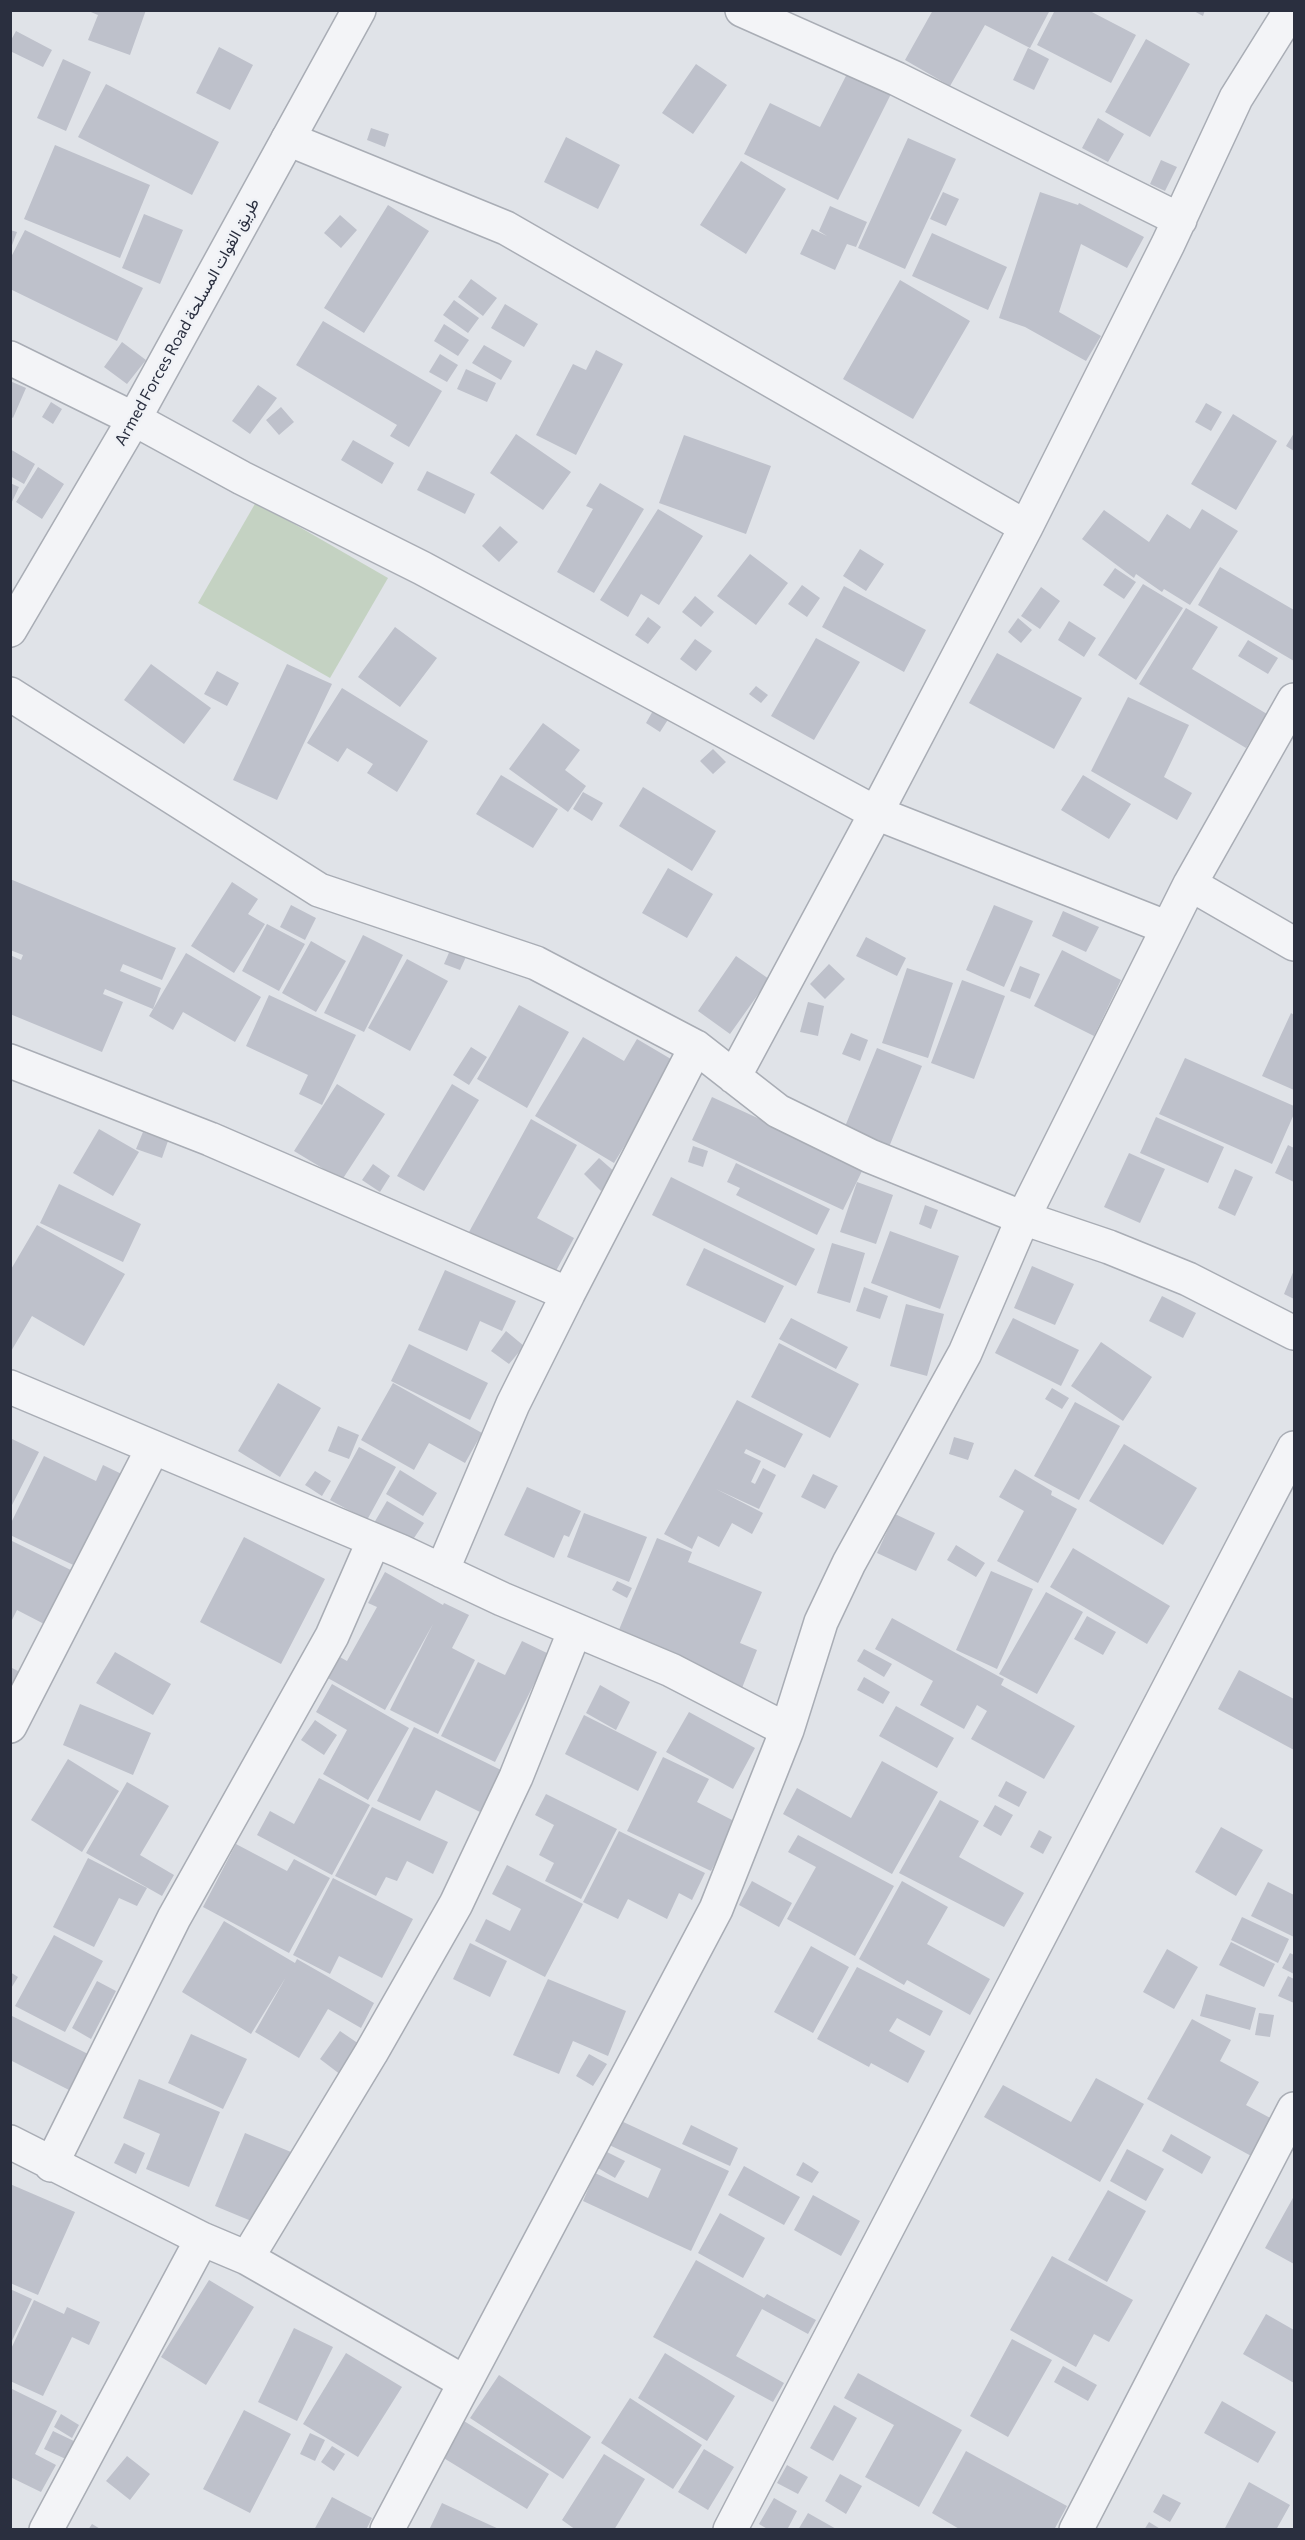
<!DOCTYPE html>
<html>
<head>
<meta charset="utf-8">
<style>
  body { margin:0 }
  #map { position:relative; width:1305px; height:2540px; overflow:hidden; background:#e0e3e8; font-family:Commissioner,sans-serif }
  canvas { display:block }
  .frame { position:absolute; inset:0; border:12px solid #2a2f3f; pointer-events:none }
</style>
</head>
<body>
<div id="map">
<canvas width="1305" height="2540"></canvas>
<div class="frame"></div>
</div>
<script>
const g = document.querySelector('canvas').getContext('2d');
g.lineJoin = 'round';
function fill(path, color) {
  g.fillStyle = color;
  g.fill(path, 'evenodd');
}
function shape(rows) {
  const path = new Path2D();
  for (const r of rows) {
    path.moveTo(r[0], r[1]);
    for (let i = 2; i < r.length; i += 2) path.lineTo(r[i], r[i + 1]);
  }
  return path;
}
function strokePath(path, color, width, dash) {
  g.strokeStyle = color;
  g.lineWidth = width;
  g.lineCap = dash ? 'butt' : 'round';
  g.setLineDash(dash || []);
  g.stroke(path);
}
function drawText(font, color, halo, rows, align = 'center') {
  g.font = font + ' Commissioner,Vazirmatn,sans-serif';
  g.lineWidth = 5;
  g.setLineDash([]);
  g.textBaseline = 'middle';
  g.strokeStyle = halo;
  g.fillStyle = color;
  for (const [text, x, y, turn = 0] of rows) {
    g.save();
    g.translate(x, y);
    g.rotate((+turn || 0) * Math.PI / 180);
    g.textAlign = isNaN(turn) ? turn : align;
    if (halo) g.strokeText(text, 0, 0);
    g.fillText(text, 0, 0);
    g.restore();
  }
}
const green = shape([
  [256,502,388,578,330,678,198,603]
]);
const building = shape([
  [86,10,146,10,130,55,88,40,98,15],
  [933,10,1050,10,1030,48,985,25,950,86,905,60],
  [1055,10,1088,10,1136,35,1111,83,1037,45],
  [1192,10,1205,10,1203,16],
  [16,31,52,50,43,67,10,51,10,42],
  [1146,39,1190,64,1150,137,1105,112],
  [219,47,253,65,230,110,196,93],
  [1028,48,1049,59,1034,90,1013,80],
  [63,59,91,72,66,131,37,118],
  [696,64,727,85,693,134,662,113],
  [850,68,893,90,838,200,744,154,770,103,820,127],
  [106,84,219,142,192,195,78,137],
  [1098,118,1124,134,1108,162,1082,148],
  [371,128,389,134,385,147,367,140],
  [566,137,620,165,598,209,544,182],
  [908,138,956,159,905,269,858,248],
  [55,145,150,185,120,258,24,219],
  [1161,160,1177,167,1165,191,1150,184],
  [741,161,786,189,746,254,700,225],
  [943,192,959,199,946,226,930,219],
  [1040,192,1078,205,1079,203,1144,237,1127,268,1081,244,1059,312,1101,336,1086,361,1025,327,999,318],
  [388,205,429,231,364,333,324,308],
  [830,206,867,222,856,247,847,244,835,270,800,254,812,229,827,236,819,231],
  [144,214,183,230,160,284,122,268],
  [340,215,357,230,341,248,324,233],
  [10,230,17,232,11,248,10,248],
  [25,230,143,288,117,341,10,289,10,259],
  [932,233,1007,267,988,310,912,276],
  [471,279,497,298,483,316,458,297],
  [900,280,970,321,913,419,843,379],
  [454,300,479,318,468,333,443,315],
  [505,304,538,324,524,347,491,328],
  [323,321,442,391,409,447,390,436,397,425,296,365],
  [444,324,469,340,458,356,434,341],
  [122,342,146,360,127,384,104,367],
  [484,345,512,361,501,380,472,363],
  [596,350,623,364,576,455,536,435,573,364,586,370],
  [440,354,458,365,447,382,429,372],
  [466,369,496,383,487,402,457,389],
  [10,381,26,388,13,418,10,416],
  [258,385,277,398,250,434,232,421],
  [51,402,62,409,53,424,42,417],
  [1206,403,1222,412,1211,431,1195,422],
  [281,407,294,422,279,435,266,420],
  [1233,414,1277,441,1236,510,1191,484],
  [1294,433,1294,451,1286,446],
  [516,434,571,472,543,510,490,473],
  [684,435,771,466,746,534,659,503],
  [353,440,394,463,382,484,341,460],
  [10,449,35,464,24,484,10,476],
  [38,467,64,484,42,519,16,502],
  [427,471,475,494,465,514,417,490],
  [10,483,19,487,10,506],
  [600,483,644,509,594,593,557,572,593,509,586,506],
  [658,509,703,536,659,605,641,594,628,617,600,600],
  [1202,509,1238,531,1190,605,1164,589,1162,592,1136,574,1134,578,1082,539,1104,510,1149,542,1167,514,1190,529],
  [500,526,518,542,499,562,482,546],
  [860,549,884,564,866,591,843,576],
  [750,554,788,583,756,625,717,596],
  [1220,567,1294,610,1294,661,1198,605],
  [1115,568,1136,582,1124,599,1103,585],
  [1143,584,1183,608,1136,680,1098,655],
  [802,585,820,598,807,617,788,604],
  [844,586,926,630,904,672,822,627],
  [1041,587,1060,601,1040,629,1021,616],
  [695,596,714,612,701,627,682,612],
  [1186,608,1218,627,1192,669,1267,714,1246,748,1139,684],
  [648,617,661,627,648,644,635,635],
  [1018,618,1032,630,1021,643,1008,632],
  [1069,621,1096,638,1084,657,1058,640],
  [395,627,437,658,400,707,358,677],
  [816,638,860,662,814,740,771,716],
  [695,639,712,651,696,671,680,659],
  [1248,640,1278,658,1268,674,1238,656],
  [997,653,1082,698,1054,749,969,703],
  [151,664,211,708,184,744,124,700],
  [287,664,332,684,277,800,233,780],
  [217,671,239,683,227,706,204,694],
  [756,686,768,695,761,703,749,694],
  [342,688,428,741,397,792,367,773,373,764,347,748,338,762,307,743],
  [1128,697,1189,725,1164,777,1192,793,1177,820,1091,771],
  [654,709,669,718,660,732,646,723],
  [543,723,580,750,565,770,586,786,568,812,509,769],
  [713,749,726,762,713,774,700,761],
  [501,775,558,809,533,848,476,814],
  [1083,775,1131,804,1109,839,1061,810],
  [643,787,716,831,692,871,619,826],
  [583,792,603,803,592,821,573,809],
  [668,868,713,894,687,938,642,913],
  [10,879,176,948,162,980,123,964,120,971,161,988,153,1009,105,989,103,994,123,1002,102,1052,10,1014,10,955,21,960,23,955,10,950],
  [232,882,258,899,248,914,265,924,234,973,191,946],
  [291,905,316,918,305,940,280,927],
  [994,905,1033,921,1004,987,966,970],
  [1063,911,1099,927,1086,952,1052,936],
  [267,924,305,944,279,991,242,971],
  [363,935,403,955,364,1032,324,1013],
  [866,937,906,958,897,976,856,956],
  [455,939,471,946,460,970,444,964],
  [311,941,346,961,316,1012,282,993],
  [1062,950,1121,980,1094,1036,1034,1006],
  [186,953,261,997,235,1042,183,1012,173,1030,149,1016],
  [736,956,769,979,730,1034,698,1011],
  [407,959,448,981,410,1051,368,1028],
  [829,964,845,979,825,999,810,984],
  [1020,966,1040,974,1030,999,1010,991],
  [907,968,953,983,928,1058,882,1043],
  [962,980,1005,996,974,1079,931,1063],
  [269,995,356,1035,322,1105,299,1094,308,1075,246,1046],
  [808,1002,824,1006,818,1036,800,1032],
  [519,1005,569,1032,527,1108,477,1079],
  [1291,1013,1294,1015,1294,1090,1262,1076],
  [851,1033,868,1040,860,1061,842,1054],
  [583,1037,624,1061,637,1039,676,1062,614,1163,535,1116],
  [471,1047,487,1057,469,1085,453,1075],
  [877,1048,922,1066,889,1147,844,1129],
  [1185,1058,1294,1106,1294,1114,1272,1164,1159,1114],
  [337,1084,385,1114,342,1180,294,1151],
  [452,1084,479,1100,424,1191,397,1176],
  [712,1097,864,1167,843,1210,692,1140],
  [1156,1117,1224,1147,1208,1183,1140,1153],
  [531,1119,577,1145,537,1218,574,1238,552,1278,469,1232],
  [99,1129,139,1152,113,1196,73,1173],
  [143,1132,168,1141,162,1158,136,1149],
  [1288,1145,1294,1148,1294,1182,1275,1173],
  [693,1146,708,1151,703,1167,688,1162],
  [1129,1153,1165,1169,1140,1223,1104,1207],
  [599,1158,617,1174,601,1191,584,1174],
  [736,1163,830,1209,817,1235,736,1195,740,1188,727,1182],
  [373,1164,390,1176,380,1192,362,1180],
  [1235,1169,1253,1177,1235,1216,1218,1208],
  [671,1177,815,1249,796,1286,652,1215],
  [857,1182,893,1195,876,1244,840,1232],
  [59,1184,141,1224,123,1262,40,1223],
  [925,1205,938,1210,931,1229,919,1224],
  [37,1225,125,1274,84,1346,32,1316,10,1353,10,1271],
  [890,1231,959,1256,940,1309,871,1283],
  [832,1243,865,1253,850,1303,817,1293],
  [704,1248,784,1286,765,1323,686,1285],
  [1032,1266,1074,1284,1055,1325,1014,1308],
  [445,1270,516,1301,502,1331,480,1321,467,1351,418,1330],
  [1294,1270,1294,1299,1284,1294],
  [864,1287,888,1296,880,1319,856,1311],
  [1162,1296,1196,1313,1183,1338,1149,1321],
  [906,1304,944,1314,927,1376,890,1366],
  [791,1318,848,1347,836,1369,779,1339],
  [1013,1318,1079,1350,1061,1386,995,1353],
  [506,1331,524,1346,509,1364,491,1351],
  [1101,1342,1152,1377,1123,1421,1071,1386],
  [779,1343,859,1384,830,1438,751,1397],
  [409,1344,488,1383,470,1420,391,1381],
  [278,1383,321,1408,280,1477,238,1451],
  [393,1383,482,1433,465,1463,429,1443,414,1470,361,1440],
  [1052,1388,1069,1398,1062,1409,1045,1399],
  [737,1400,803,1434,785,1468,746,1449,744,1453,761,1461,751,1482,755,1484,763,1468,776,1475,759,1509,716,1489,763,1513,752,1534,732,1523,719,1547,698,1536,692,1549,664,1534],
  [1075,1402,1120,1426,1079,1500,1034,1476],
  [338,1426,359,1435,349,1459,328,1451],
  [954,1437,974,1443,968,1460,949,1454],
  [10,1438,39,1452,10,1509],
  [1124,1444,1197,1488,1163,1545,1089,1501],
  [359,1447,396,1467,367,1520,330,1500],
  [44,1456,96,1481,103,1465,132,1479,86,1571,10,1535,10,1525],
  [1015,1469,1052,1491,1051,1495,1077,1509,1038,1583,997,1561,1024,1511,999,1497],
  [400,1470,437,1493,423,1516,386,1494],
  [315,1471,331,1481,322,1496,305,1485],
  [813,1474,838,1486,825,1509,801,1497],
  [527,1487,581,1511,569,1537,564,1535,554,1558,504,1535],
  [387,1501,424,1523,410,1544,374,1523],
  [584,1513,647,1537,629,1582,567,1557],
  [895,1514,935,1533,916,1571,877,1553],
  [244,1537,325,1579,281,1664,200,1622],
  [657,1538,692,1552,688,1562,762,1592,740,1643,757,1650,742,1688,616,1637],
  [10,1540,85,1577,46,1625,17,1610,10,1624],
  [956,1545,985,1563,976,1577,947,1560],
  [1073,1548,1170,1606,1147,1644,1050,1587],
  [991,1571,1033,1589,997,1669,956,1650],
  [385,1572,443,1605,444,1603,469,1615,452,1648,475,1660,438,1734,390,1710,433,1624,385,1710,326,1677,338,1656,347,1661,377,1607,368,1603],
  [617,1581,632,1588,627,1598,612,1590],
  [1046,1592,1083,1612,1037,1694,999,1674],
  [1087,1616,1116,1632,1103,1655,1074,1639],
  [892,1618,998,1676,1004,1679,1001,1685,1075,1726,1044,1779,971,1739,987,1711,977,1705,964,1729,920,1705,933,1681,875,1649],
  [522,1641,549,1654,495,1762,441,1736,478,1662,505,1675],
  [864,1649,892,1664,884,1677,857,1661],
  [115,1652,171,1684,153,1715,96,1683],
  [10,1667,26,1675,10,1706],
  [1239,1670,1294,1699,1294,1750,1218,1709],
  [864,1677,890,1692,883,1704,857,1690],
  [332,1684,409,1728,368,1800,323,1774,347,1730,316,1712],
  [600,1685,630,1702,616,1730,586,1713],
  [80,1704,151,1733,133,1775,63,1745],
  [896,1706,954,1738,937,1768,879,1736],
  [689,1712,755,1748,733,1789,666,1752],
  [584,1715,657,1752,638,1791,565,1754],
  [315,1720,337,1735,324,1755,301,1740],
  [414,1727,503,1771,482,1813,436,1790,420,1821,377,1801],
  [663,1757,709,1779,697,1802,736,1822,711,1871,627,1831],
  [68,1759,119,1791,82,1852,31,1820],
  [882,1761,938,1792,892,1874,783,1814,797,1788,851,1818],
  [319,1778,370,1805,332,1875,257,1835,270,1811,294,1824],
  [1006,1781,1027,1792,1019,1807,998,1796],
  [127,1782,169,1806,140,1855,174,1875,162,1896,86,1853],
  [546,1794,617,1829,581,1899,545,1881,554,1863,539,1855,554,1825,535,1815],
  [940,1800,979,1821,959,1857,1024,1893,1004,1927,899,1873],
  [995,1805,1013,1815,1001,1836,983,1826],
  [372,1807,448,1842,433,1874,407,1861,397,1881,386,1877,376,1896,335,1876],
  [1221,1827,1263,1850,1236,1896,1195,1872],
  [1039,1830,1052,1837,1043,1854,1030,1847],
  [619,1831,705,1873,692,1900,679,1893,667,1919,628,1899,618,1919,583,1902],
  [798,1835,894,1886,855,1956,787,1919,816,1867,788,1852],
  [236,1844,287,1871,294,1859,330,1878,289,1953,203,1907],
  [88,1858,147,1888,137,1906,119,1898,94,1947,53,1927],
  [507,1865,583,1904,545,1977,475,1941,486,1919,510,1931,521,1909,492,1894],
  [333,1878,413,1919,382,1978,339,1956,330,1974,293,1955],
  [752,1881,792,1903,779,1927,739,1905],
  [902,1881,948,1907,927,1944,990,1979,970,2015,907,1980,904,1985,859,1959],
  [1268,1882,1294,1895,1294,1937,1251,1916],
  [1242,1917,1289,1939,1278,1963,1231,1940],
  [224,1921,295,1963,297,1959,374,2003,361,2028,328,2009,299,2058,255,2032,286,1977,251,2034,182,1992],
  [54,1935,103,1961,65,2032,15,2006],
  [1231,1942,1275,1964,1264,1987,1219,1965],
  [470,1943,507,1961,490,1997,453,1979],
  [811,1946,849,1967,813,2033,774,2012],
  [1167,1949,1198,1967,1174,2009,1143,1992],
  [1290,1953,1294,1955,1294,1974,1282,1968],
  [857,1967,943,2011,930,2036,897,2018,889,2031,925,2051,908,2083,871,2063,869,2067,817,2039],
  [10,1972,18,1977,10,1990],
  [1288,1976,1294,1979,1294,2003,1278,1996],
  [548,1979,626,2011,608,2056,573,2041,559,2074,513,2055],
  [97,1981,116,1991,91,2039,72,2028],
  [1206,1994,1256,2008,1250,2030,1200,2016],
  [1259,2013,1274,2015,1270,2037,1255,2035],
  [10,2015,90,2055,71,2091,10,2060],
  [1192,2019,1231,2040,1220,2061,1259,2082,1246,2105,1274,2120,1253,2157,1147,2099],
  [340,2031,362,2046,341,2075,320,2059],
  [191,2034,247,2059,223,2109,168,2083],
  [589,2054,607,2064,593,2086,576,2076],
  [1096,2078,1144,2104,1100,2182,984,2117,1003,2085,1071,2122],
  [139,2079,220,2112,189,2187,146,2169,160,2134,123,2118],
  [619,2120,729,2171,691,2251,583,2201,595,2173,648,2198,661,2169,607,2144],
  [691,2125,738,2148,730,2166,682,2144],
  [245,2133,291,2152,261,2225,215,2206],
  [1171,2134,1211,2157,1202,2174,1162,2151],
  [124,2143,145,2153,136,2174,114,2163],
  [1127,2149,1164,2169,1146,2201,1110,2181],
  [607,2152,625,2161,615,2178,598,2168],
  [803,2162,819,2172,812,2183,796,2175],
  [744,2166,800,2197,784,2225,728,2195],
  [10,2184,75,2212,38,2295,10,2283],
  [1108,2190,1146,2211,1107,2282,1068,2260],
  [813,2195,860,2221,841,2256,794,2230],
  [1294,2196,1294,2264,1265,2248],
  [720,2213,765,2238,743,2278,698,2253],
  [1052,2256,1133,2300,1109,2342,1094,2334,1076,2367,1010,2330],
  [696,2260,764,2298,767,2294,816,2320,808,2334,762,2309,736,2356,784,2383,773,2402,653,2337],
  [209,2280,254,2307,206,2385,161,2357],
  [10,2289,32,2299,10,2345],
  [34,2300,64,2314,67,2307,100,2322,89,2345,72,2337,43,2396,10,2381,10,2351],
  [1266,2314,1294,2330,1294,2383,1243,2354],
  [294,2328,333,2347,297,2421,258,2402],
  [1012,2339,1052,2360,1008,2437,970,2416],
  [346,2353,402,2387,358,2457,303,2424],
  [665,2353,735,2396,707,2441,638,2398],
  [1063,2366,1097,2385,1088,2401,1054,2382],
  [858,2373,962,2430,919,2507,865,2477,894,2425,844,2398],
  [499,2375,591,2437,563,2479,470,2418],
  [10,2388,57,2411,35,2454,56,2465,41,2492,10,2477],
  [630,2398,702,2445,673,2489,601,2443],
  [1222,2401,1276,2432,1258,2463,1204,2433],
  [834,2405,857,2418,833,2461,810,2448],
  [244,2410,291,2434,250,2513,203,2489],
  [61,2414,79,2425,72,2438,54,2427],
  [464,2421,549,2474,527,2509,442,2457],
  [53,2431,78,2443,70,2461,44,2449],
  [310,2433,325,2440,315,2461,300,2454],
  [332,2446,345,2454,334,2471,321,2462],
  [704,2449,734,2467,708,2510,678,2492],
  [966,2451,1067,2506,1054,2530,961,2530,932,2513],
  [604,2454,645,2479,614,2530,576,2530,562,2520],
  [127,2456,150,2474,130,2500,106,2481],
  [787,2465,808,2477,798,2494,777,2483],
  [840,2474,862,2486,846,2514,825,2501],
  [1249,2482,1290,2505,1276,2530,1224,2530],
  [1163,2494,1181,2503,1170,2522,1153,2512],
  [332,2497,372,2518,366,2530,314,2530],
  [774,2498,797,2511,787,2530,769,2530,759,2524],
  [442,2503,501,2530,429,2530],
  [808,2513,838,2530,798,2530],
  [1149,2522,1162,2530,1144,2530],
  [92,2524,102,2530,88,2530]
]);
const minor = shape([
  [742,10,897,79,1180,220],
  [288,139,506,228,1026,527],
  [10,358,134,419,242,478,422,568,876,813,1168,928],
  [10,694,319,890,536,963,696,1047,778,1111,870,1156,1023,1218,1109,1247,1188,1279,1294,1333],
  [1190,884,1294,944],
  [10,1061,210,1139,568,1294,513,1404,442,1571],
  [734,1077,876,813,1026,527,1168,244,1236,98,1291,10],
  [568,1294,696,1047],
  [10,1387,400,1551,502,1599,671,1670,787,1730],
  [10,1726,153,1448],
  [10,2142,202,2239,247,2258,464,2382],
  [51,2165,174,1918,332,1636,374,1540],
  [247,2258,371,2053,456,1904,516,1777,575,1630],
  [46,2530,202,2239],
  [387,2530,716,1909,787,1730,821,1622,849,1563,965,1353,1023,1218,1190,884,1294,700],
  [730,2530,1294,1448],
  [1076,2530,1294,2109]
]);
const tertiary = shape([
  [10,630,134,419,359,10]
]);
const streetNames = [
  ["Armed Forces Road طريق القوات المسلحة",187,322,-61]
];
fill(green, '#c4d2c2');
fill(building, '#bec1cb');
strokePath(minor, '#a9adb5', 36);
strokePath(tertiary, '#a9adb5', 36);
strokePath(minor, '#f3f4f7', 33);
strokePath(tertiary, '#f3f4f7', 33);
drawText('16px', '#2a2f3f', '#f0f2f6', streetNames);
</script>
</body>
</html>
